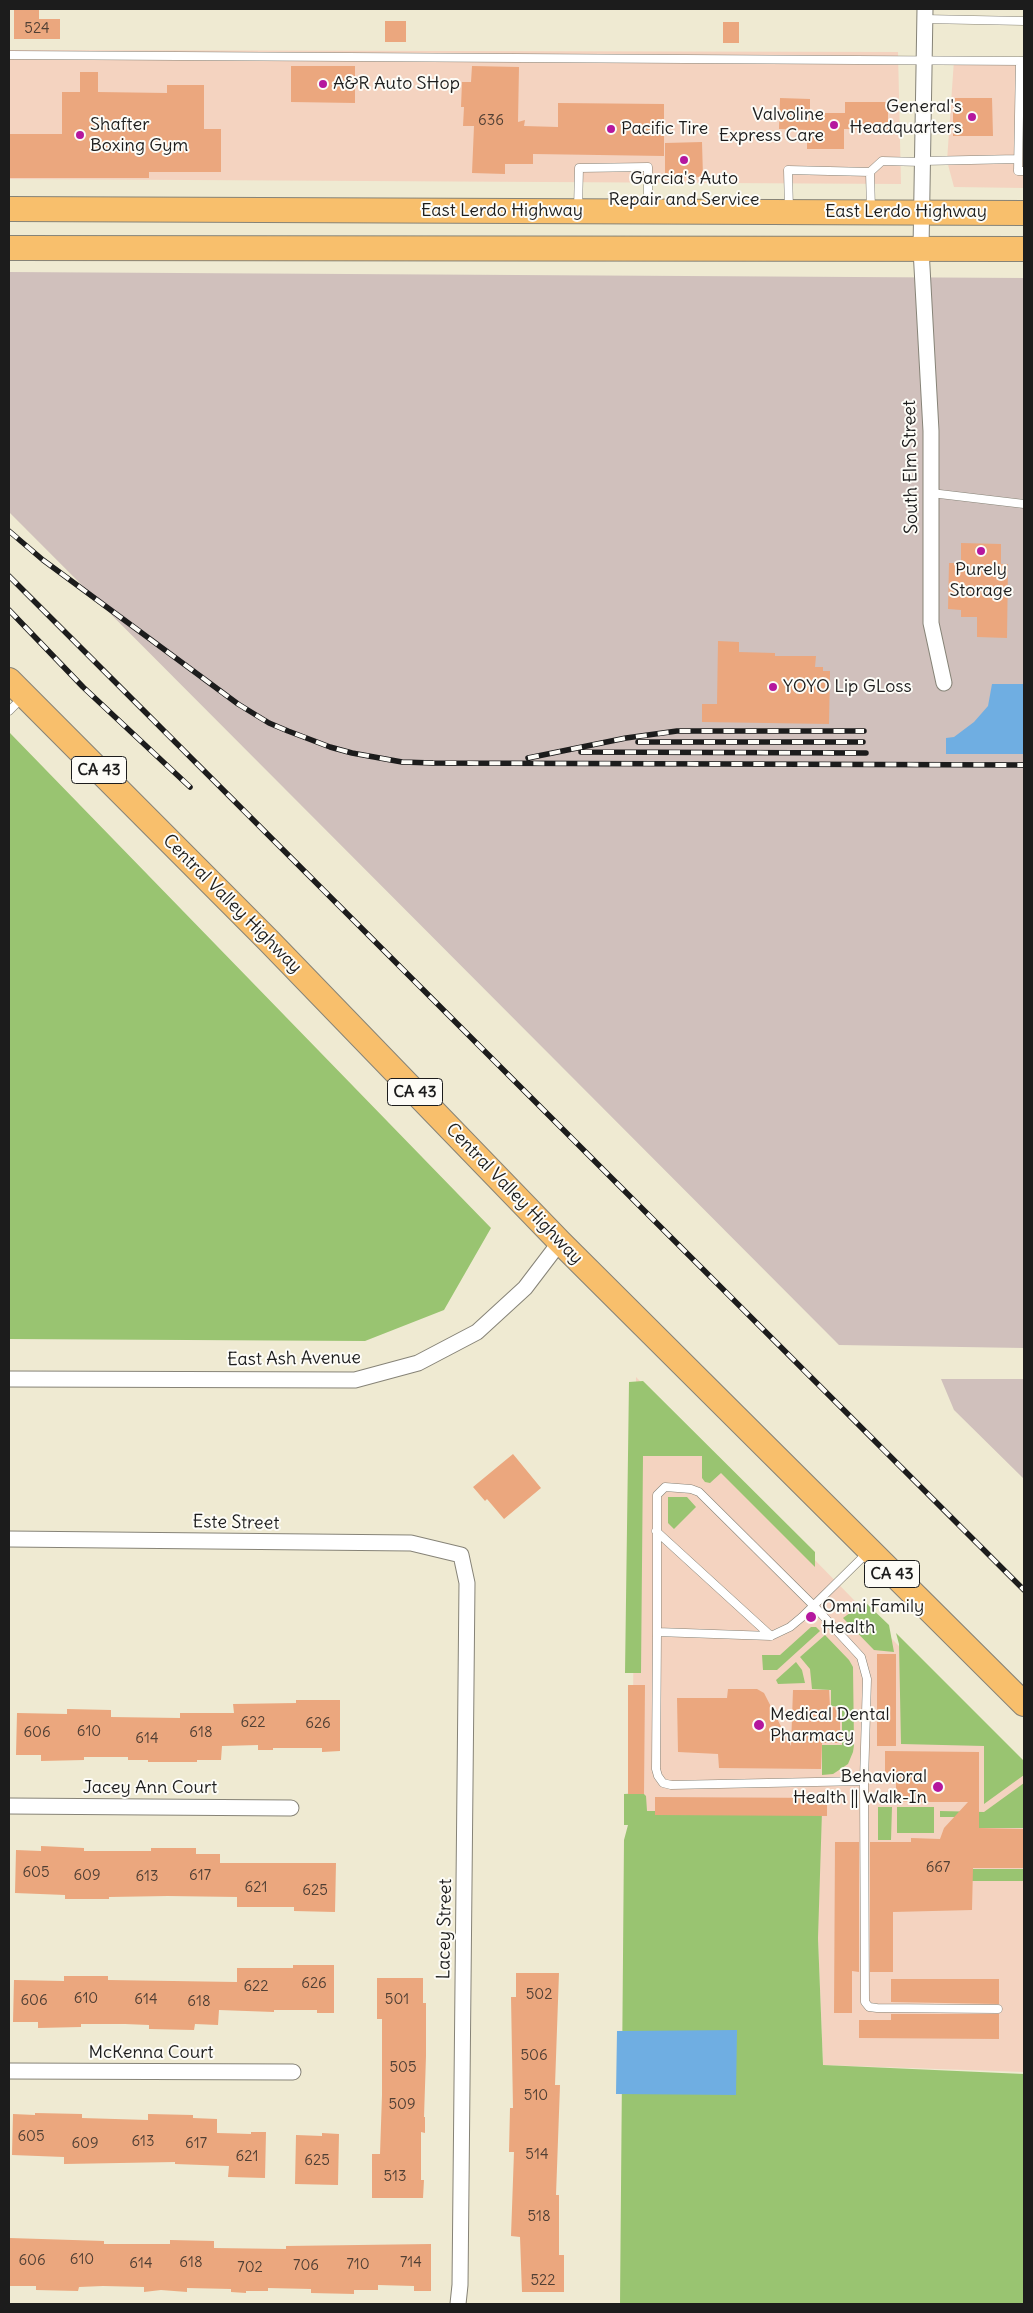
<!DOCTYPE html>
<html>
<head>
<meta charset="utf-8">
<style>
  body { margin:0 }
  #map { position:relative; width:1033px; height:2313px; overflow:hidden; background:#efead2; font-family:Delius,sans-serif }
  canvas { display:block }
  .frame { position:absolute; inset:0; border:10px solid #1c1c1c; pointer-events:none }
</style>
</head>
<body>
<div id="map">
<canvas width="1033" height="2313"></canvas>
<div class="frame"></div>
</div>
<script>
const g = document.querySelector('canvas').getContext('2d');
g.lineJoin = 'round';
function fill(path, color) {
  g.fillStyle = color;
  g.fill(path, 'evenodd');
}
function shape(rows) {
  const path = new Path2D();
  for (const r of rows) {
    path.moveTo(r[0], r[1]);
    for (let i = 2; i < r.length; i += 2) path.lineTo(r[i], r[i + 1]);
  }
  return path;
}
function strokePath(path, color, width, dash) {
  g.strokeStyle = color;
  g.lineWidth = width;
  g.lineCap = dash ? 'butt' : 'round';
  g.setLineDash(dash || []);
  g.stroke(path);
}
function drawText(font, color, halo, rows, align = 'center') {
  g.font = font + ' Delius,sans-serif';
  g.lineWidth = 4;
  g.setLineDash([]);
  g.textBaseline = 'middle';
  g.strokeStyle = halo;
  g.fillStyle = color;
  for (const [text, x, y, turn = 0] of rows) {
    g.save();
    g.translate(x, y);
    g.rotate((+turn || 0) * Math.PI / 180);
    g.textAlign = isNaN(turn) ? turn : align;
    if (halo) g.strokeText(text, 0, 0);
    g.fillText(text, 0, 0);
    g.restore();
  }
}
const built = shape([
  [9,50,898,52,901,184,9,179],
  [954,60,1024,60,1024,188,954,187,947,161],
  [636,1377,1024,1774,1024,2072,823,2065,818,1938,632,1811]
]);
const industrial = shape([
  [9,272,1024,278,1024,1348,839,1345,9,512],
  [941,1379,1024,1379,1024,1479,954,1410]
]);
const green = shape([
  [10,733,491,1228,444,1310,365,1341,9,1339],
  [643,1381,815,1552,815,1567,721,1473,710,1483,705,1482,702,1478,702,1456,643,1456,641,1673,625,1673,629,1382],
  [668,1497,687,1497,696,1507,674,1529,668,1523],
  [865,1602,889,1625,894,1652,874,1650,843,1618],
  [811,1627,816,1627,820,1631,777,1670,763,1670,762,1655,780,1655],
  [896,1633,1024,1761,1024,1775,984,1804,984,1746,901,1744,899,1644],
  [825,1635,849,1660,853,1667,854,1745,853,1752,848,1764,833,1774,822,1775,822,1745,842,1745,842,1707,831,1706,831,1690,812,1689,810,1669,800,1657],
  [796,1662,802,1670,805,1683,778,1684,776,1680],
  [1024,1783,1024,1828,967,1828,966,1817,940,1817,940,1811,984,1812],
  [643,1793,646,1796,647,1811,822,1811,818,1938,823,2065,1024,2074,1024,2304,620,2304,624,1840,628,1825,624,1825,624,1794],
  [878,1807,892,1807,891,1840,878,1840],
  [897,1807,934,1807,934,1833,897,1833],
  [966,1869,1024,1869,1024,1881,967,1881]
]);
const water = shape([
  [992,684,1024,684,1024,754,946,754,946,738,954,737,974,722,988,706],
  [737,2030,736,2095,616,2094,617,2031]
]);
const building = shape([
  [14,9,39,9,39,19,60,19,60,39,14,39],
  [385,21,406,21,406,42,385,42],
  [723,22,739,22,739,43,723,43],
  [291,66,355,66,355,103,291,102],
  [472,66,519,67,518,122,525,120,524,126,558,127,558,103,664,104,664,156,533,154,533,164,505,164,505,174,472,173,474,126,463,126,464,107,461,107,462,82,471,82],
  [80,72,98,72,98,92,167,93,167,85,204,85,204,129,221,129,221,172,149,172,149,178,9,178,9,134,62,134,62,92,80,92],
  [780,98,810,99,810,113,845,113,845,102,888,102,888,130,844,129,844,149,807,149,807,130,779,129],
  [953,98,992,98,993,136,953,136],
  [702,142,703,177,665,178,665,143],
  [961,543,1001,544,1001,564,1008,564,1007,638,977,637,977,617,961,617,961,610,948,609,949,563,961,563],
  [718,641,739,642,739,652,775,653,775,656,816,656,815,667,823,667,823,671,830,671,829,724,702,722,702,704,717,704],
  [513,1454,541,1488,504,1519,487,1499,485,1501,473,1487],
  [877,1654,896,1654,896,1746,877,1746],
  [628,1685,645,1685,644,1794,628,1794],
  [728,1689,757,1689,764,1693,791,1746,793,1690,829,1690,830,1707,840,1708,840,1743,822,1743,821,1769,719,1768,718,1754,678,1752,677,1698,727,1698],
  [296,1700,340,1700,340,1751,322,1752,322,1748,273,1748,273,1750,258,1750,258,1745,222,1746,221,1760,197,1760,197,1762,148,1762,148,1760,128,1760,128,1757,84,1757,84,1760,41,1761,41,1755,16,1755,17,1713,67,1714,67,1709,111,1710,111,1717,180,1718,180,1713,234,1713,233,1704,296,1703],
  [885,1751,979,1752,979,1828,1024,1829,1024,1868,973,1868,972,1910,893,1912,893,1972,870,1972,870,1842,911,1842,911,1838,940,1839,944,1828,968,1802,896,1802,896,1773,885,1773],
  [655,1797,827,1798,827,1816,655,1815],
  [835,1842,859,1842,859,1972,852,1971,852,2013,834,2013],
  [41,1846,84,1848,84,1851,151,1851,151,1848,196,1848,196,1854,220,1854,220,1863,336,1863,335,1912,294,1911,294,1907,237,1907,237,1897,168,1896,109,1897,109,1899,65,1899,65,1895,15,1893,16,1850,41,1851],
  [293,1965,334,1965,334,2013,317,2013,317,2010,274,2010,274,2012,219,2010,218,2025,195,2024,194,2030,149,2029,149,2025,125,2024,81,2024,81,2027,38,2028,38,2022,13,2022,14,1980,64,1981,64,1976,108,1976,108,1980,237,1982,237,1968,293,1968],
  [516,1973,559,1973,555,2085,560,2085,556,2195,559,2195,559,2255,564,2255,564,2292,522,2292,520,2237,511,2236,514,2152,509,2152,510,2108,513,2108,511,1997,516,1997],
  [377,1978,423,1978,423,2003,426,2003,426,2056,424,2117,425,2117,425,2133,421,2132,421,2180,424,2180,423,2198,372,2198,372,2154,380,2154,382,2095,382,2019,377,2019],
  [891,1979,999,1979,999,2004,891,2002],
  [891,2014,999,2014,999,2039,859,2038,859,2020,891,2020],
  [35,2113,82,2114,82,2118,148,2120,148,2114,193,2115,193,2118,217,2119,217,2133,251,2134,251,2132,266,2132,265,2178,228,2177,229,2166,175,2164,175,2162,64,2164,64,2157,12,2155,13,2114,35,2115],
  [322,2133,339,2134,338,2185,295,2184,296,2135,322,2136],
  [10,2238,104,2241,104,2244,170,2244,170,2240,214,2241,214,2248,286,2249,286,2246,431,2244,431,2291,414,2291,414,2286,378,2285,378,2290,354,2290,354,2294,311,2293,311,2289,268,2288,268,2291,246,2291,246,2293,231,2292,231,2289,187,2288,187,2292,161,2290,144,2292,144,2287,103,2286,79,2287,78,2291,36,2290,36,2286,10,2286]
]);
const lane = shape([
  [924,19,1024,21],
  [9,55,1024,61],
  [1020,61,1018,171,1024,171],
  [922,161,1018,159],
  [870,172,882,161,923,162],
  [578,210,579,168,648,167,648,209],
  [789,210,788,170,870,172,871,210],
  [931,493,1024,504],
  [9,711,22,698],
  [656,1531,771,1636],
  [868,1552,802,1617,790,1627,771,1636,657,1632,656,1769,658,1776,663,1783,671,1785,864,1781,865,2002,869,2007,877,2008,998,2009],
  [657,1632,657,1495,665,1487,691,1489,699,1492,814,1606,861,1657,867,1679,864,1781]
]);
const street = shape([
  [925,9,921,249,931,431,931,623,944,683],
  [9,1379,355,1380,418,1363,477,1332,525,1288,560,1242],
  [9,1539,411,1543,461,1555,467,1583,460,2285,458,2304],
  [9,1806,291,1808],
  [9,2071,293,2072]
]);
const primary = shape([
  [9,209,1024,213],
  [9,248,1024,249],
  [9,680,269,941,560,1242,1024,1704]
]);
const rail = shape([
  [9,531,43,560,238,704,269,723,288,731,330,747,352,753,402,762,433,763,1024,765],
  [9,576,1024,1590],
  [9,610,83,687,190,787],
  [638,742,863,742],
  [581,752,866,753],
  [528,758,626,738,677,731,864,731]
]);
const markers = [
  [323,84,5,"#b5179e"],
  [972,117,5,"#b5179e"],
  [834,125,5,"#b5179e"],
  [611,129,5,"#b5179e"],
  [80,135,5,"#b5179e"],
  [684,160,5,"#b5179e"],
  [981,551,5,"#b5179e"],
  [773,687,5,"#b5179e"],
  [811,1617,6,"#b5179e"],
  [759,1725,6,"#b5179e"],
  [938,1787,6,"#b5179e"]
];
const numberNames = [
  ["524",37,29],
  ["636",491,121],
  ["622",253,1723],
  ["626",318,1724],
  ["610",89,1732],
  ["606",37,1733],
  ["618",201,1733],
  ["614",147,1739],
  ["667",938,1868],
  ["605",36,1873],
  ["609",87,1876],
  ["617",200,1876],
  ["613",147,1877],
  ["621",256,1888],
  ["625",315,1891],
  ["626",314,1984],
  ["622",256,1987],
  ["502",539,1995],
  ["610",86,1999],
  ["614",146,2000],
  ["501",397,2000],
  ["606",34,2001],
  ["618",199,2002],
  ["506",534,2056],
  ["505",403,2068],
  ["510",536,2096],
  ["509",402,2105],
  ["605",31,2137],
  ["613",143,2142],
  ["609",85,2144],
  ["617",196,2144],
  ["514",537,2155],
  ["621",247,2157],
  ["625",317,2161],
  ["513",395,2177],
  ["518",539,2217],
  ["610",82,2260],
  ["606",32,2261],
  ["618",191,2263],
  ["714",411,2263],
  ["614",141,2264],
  ["710",358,2265],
  ["706",306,2266],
  ["702",250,2268],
  ["522",543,2281]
];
const shields = [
  [99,770,55],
  [415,1092,55],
  [892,1574,55]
];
const shieldNames = [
  ["CA 43",99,770],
  ["CA 43",415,1092],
  ["CA 43",892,1574]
];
const poiNames = [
  ["A&R Auto SHop",333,84],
  ["General's",962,107,"right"],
  ["Headquarters",962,128,"right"],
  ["Valvoline",824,115,"right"],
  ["Express Care",824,136,"right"],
  ["Shafter",90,125],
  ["Boxing Gym",90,146],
  ["Pacific Tire",621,129],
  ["Garcia's Auto",684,179,"center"],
  ["Repair and Service",684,200,"center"],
  ["Purely",981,570,"center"],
  ["Storage",981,591,"center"],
  ["YOYO Lip GLoss",783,687],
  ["Omni Family",822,1607],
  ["Health",822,1628],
  ["Medical Dental",770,1715],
  ["Pharmacy",770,1736],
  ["Behavioral",927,1777,"right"],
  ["Health || Walk-In",927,1798,"right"]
];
const streetNames = [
  ["East Lerdo Highway",502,211],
  ["East Lerdo Highway",906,212],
  ["South Elm Street",911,467,-91],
  ["Central Valley Highway",232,904,45],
  ["Central Valley Highway",514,1194,46],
  ["East Ash Avenue",294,1359,-1],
  ["Este Street",236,1523,1],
  ["Jacey Ann Court",150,1788],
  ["Lacey Street",445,1929,-89],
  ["McKenna Court",151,2053]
];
fill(built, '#f4d3c0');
fill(industrial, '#d0c0bc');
fill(green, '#99c471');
fill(water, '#6faee2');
fill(building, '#eba77e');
strokePath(lane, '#868377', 9);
strokePath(street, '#868377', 17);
strokePath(primary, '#868377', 26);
strokePath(lane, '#fff', 8);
strokePath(street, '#fff', 15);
strokePath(primary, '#f8bf6c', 24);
strokePath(rail, '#1c1c1c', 5.5);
strokePath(rail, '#fdfcf7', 4, [11]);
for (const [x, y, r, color] of markers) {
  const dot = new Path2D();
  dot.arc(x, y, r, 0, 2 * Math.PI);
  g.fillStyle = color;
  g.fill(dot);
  strokePath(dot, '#fdfcf7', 2);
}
drawText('15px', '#503f34', null, numberNames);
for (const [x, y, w] of shields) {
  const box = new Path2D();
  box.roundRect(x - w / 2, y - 13.5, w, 27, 4);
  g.fillStyle = '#fdfcf7';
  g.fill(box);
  strokePath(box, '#1c1c1c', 1);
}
drawText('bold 16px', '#1c1c1c', null, shieldNames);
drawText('18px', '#1c1c1c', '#fdfcf7', poiNames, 'left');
drawText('18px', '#1c1c1c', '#fdfcf7', streetNames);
</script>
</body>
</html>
